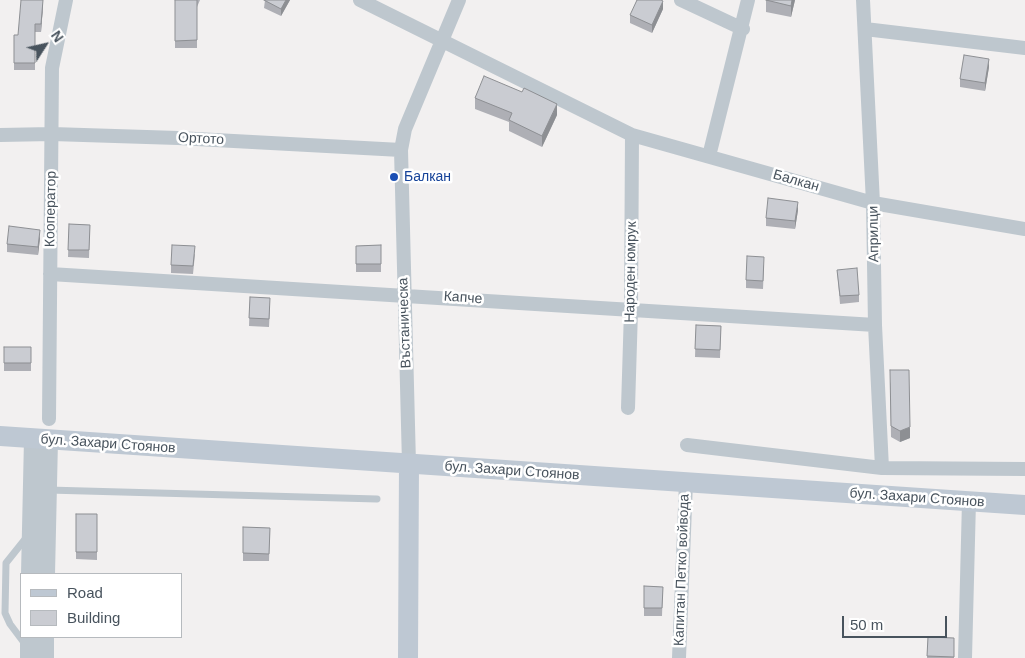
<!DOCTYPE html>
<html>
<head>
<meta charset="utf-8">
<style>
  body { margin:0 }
  #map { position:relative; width:1025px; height:658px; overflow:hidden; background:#f2f0f0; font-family:Arial,sans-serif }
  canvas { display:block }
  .legend { position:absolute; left:20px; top:573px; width:162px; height:65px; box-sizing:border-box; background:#fff; border:1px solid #b6babe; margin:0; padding:6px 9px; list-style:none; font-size:15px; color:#48535d }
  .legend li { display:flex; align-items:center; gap:10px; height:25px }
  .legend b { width:25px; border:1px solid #b6babe }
  .north { position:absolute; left:20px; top:20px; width:50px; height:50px; -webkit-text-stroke:4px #fff; paint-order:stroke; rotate:55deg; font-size:14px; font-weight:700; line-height:20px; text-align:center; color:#48535d }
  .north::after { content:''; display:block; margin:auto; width:18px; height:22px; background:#48535d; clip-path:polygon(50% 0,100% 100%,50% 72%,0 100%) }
  .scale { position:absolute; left:842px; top:616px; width:105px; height:22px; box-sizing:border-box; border:2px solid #48535d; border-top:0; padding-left:6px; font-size:15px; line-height:18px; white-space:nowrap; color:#48535d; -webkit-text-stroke:4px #fff; paint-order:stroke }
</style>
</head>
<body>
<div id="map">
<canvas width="1025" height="658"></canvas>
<ul class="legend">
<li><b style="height:6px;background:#bec8d3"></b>Road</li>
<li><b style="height:14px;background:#caccd2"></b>Building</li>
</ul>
<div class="north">N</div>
<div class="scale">50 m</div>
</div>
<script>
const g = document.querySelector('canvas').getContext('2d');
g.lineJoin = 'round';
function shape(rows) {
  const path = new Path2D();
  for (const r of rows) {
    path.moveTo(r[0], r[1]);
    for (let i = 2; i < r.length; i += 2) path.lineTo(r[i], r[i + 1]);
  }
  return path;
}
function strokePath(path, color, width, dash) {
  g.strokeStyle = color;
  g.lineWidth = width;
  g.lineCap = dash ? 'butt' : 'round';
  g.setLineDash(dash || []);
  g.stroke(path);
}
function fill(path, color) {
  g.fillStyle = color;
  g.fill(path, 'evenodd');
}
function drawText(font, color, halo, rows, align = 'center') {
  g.font = font + ' Arial,sans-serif';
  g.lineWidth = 5;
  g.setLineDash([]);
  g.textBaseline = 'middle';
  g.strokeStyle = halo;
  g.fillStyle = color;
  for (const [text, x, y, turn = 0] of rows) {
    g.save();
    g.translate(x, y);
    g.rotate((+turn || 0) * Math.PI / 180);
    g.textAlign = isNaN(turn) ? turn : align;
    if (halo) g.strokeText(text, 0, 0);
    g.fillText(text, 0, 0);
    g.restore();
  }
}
const service = shape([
  [48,490,377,499],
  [25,644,10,624,5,613,6,563,26,538]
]);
const minor = shape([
  [360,0,632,135,873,203,1025,229],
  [681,0,743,29],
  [863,0,873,203,875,325,882,468],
  [865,29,1025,48],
  [0,135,52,134,178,138,401,150],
  [709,156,748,0],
  [50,274,875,325],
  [628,408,631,310,632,135],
  [49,419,52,68,66,0],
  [687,445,882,468,1025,469],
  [409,464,401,150,405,129,459,0],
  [679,658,686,482],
  [965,658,969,501]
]);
const tertiary = shape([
  [30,574,33,439],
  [46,574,49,440],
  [29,658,29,637],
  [45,658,45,637]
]);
const secondary = shape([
  [0,436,1025,505],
  [408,658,409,464]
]);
const wall = shape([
  [175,0,200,0,197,7,197,48,175,48],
  [265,0,290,0,281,16,264,8],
  [766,0,795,0,791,17,766,12],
  [43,6,41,32,35,32,35,70,14,70,14,35,18,35],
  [663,9,652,33,630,23,630,15],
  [989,67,985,91,960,87,960,79],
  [475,98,557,115,542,147,509,131,509,122,475,109],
  [798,210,795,229,766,226,766,218],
  [69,224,90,225,89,258,68,257],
  [40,238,38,255,7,252,7,244],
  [381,245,381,272,356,272,356,246],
  [195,254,193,274,171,273,171,265],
  [764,265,763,289,746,288,746,280],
  [837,270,859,295,859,302,840,304],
  [250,297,270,306,269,327,249,326],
  [696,325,721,326,720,358,695,357],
  [4,347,31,347,31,371,4,371],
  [890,381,910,438,900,442,891,437],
  [76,514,97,514,97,560,76,559],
  [243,527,270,528,269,561,243,561],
  [644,586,663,587,662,616,644,616],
  [928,637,954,638,954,658,927,658]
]);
const shadedWall = shape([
  [43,0,43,6,41,32,41,24],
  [286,0,290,0,281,16,281,9],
  [792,0,795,0,791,17,791,6],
  [663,1,663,9,652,33,652,25],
  [989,59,989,67,985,91,985,83],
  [557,104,557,115,542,147,542,136],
  [798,202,798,210,795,229,795,221],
  [40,230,40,238,38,255,38,247],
  [910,427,910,438,900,442,900,431]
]);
const building = shape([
  [21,0,43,0,41,24,35,24,35,63,14,63,14,35,18,35,21,0],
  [175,0,197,0,197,40,175,41,175,0],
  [264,0,286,0,281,9,264,0],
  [637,0,661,0,663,1,652,25,630,15,637,0],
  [766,0,792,0,791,6,766,0],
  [964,55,989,59,985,83,960,79,964,55],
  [484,76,522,92,524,88,557,104,542,136,509,120,512,113,475,98,484,76],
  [768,198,798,202,795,221,766,218,768,198],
  [69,224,90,225,89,250,68,250,69,224],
  [9,226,40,230,38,247,7,244,9,226],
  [172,245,195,246,193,266,171,265,172,245],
  [381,245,381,264,356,264,356,246,381,245],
  [747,256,764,257,763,281,746,280,747,256],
  [857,268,859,295,840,296,837,270,857,268],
  [250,297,270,298,269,319,249,318,250,297],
  [696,325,721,326,720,350,695,349,696,325],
  [4,347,31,347,31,363,4,363,4,347],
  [890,370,909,370,910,427,900,431,891,426,890,370],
  [76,514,97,514,97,552,76,552,76,514],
  [243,527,270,528,269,554,243,553,243,527],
  [644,586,663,587,662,608,644,608,644,586],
  [928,637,954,638,954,657,927,656,928,637]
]);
const markers = [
  [394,177,5,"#1a4fb4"]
];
const streetNames = [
  ["Ортото",201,139,3],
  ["Балкан",796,181,16],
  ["Кооператор",51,209,-89],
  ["Априлци",874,234,-91],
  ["Народен юмрук",631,272,-89],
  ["Капче",463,298,4],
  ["Въстаническа",405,323,-92],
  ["бул. Захари Стоянов",108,444,4],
  ["бул. Захари Стоянов",512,471,4],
  ["бул. Захари Стоянов",917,498,4],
  ["Капитан Петко войвода",682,570,-88]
];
const transitNames = [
  ["Балкан",404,177]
];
strokePath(service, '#bec7ce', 7);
strokePath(minor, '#bec7ce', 14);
strokePath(tertiary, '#bec7ce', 18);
strokePath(secondary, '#bec8d3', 20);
fill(wall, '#aeafb5');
fill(shadedWall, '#8d8f93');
fill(building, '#caccd2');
strokePath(building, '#8d8f93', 1);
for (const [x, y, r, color] of markers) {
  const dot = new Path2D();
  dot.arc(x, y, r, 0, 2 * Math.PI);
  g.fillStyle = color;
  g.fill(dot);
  strokePath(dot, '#fff', 2);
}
drawText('14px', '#48535d', '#fff', streetNames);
drawText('14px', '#164399', '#fff', transitNames, 'left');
</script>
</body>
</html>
